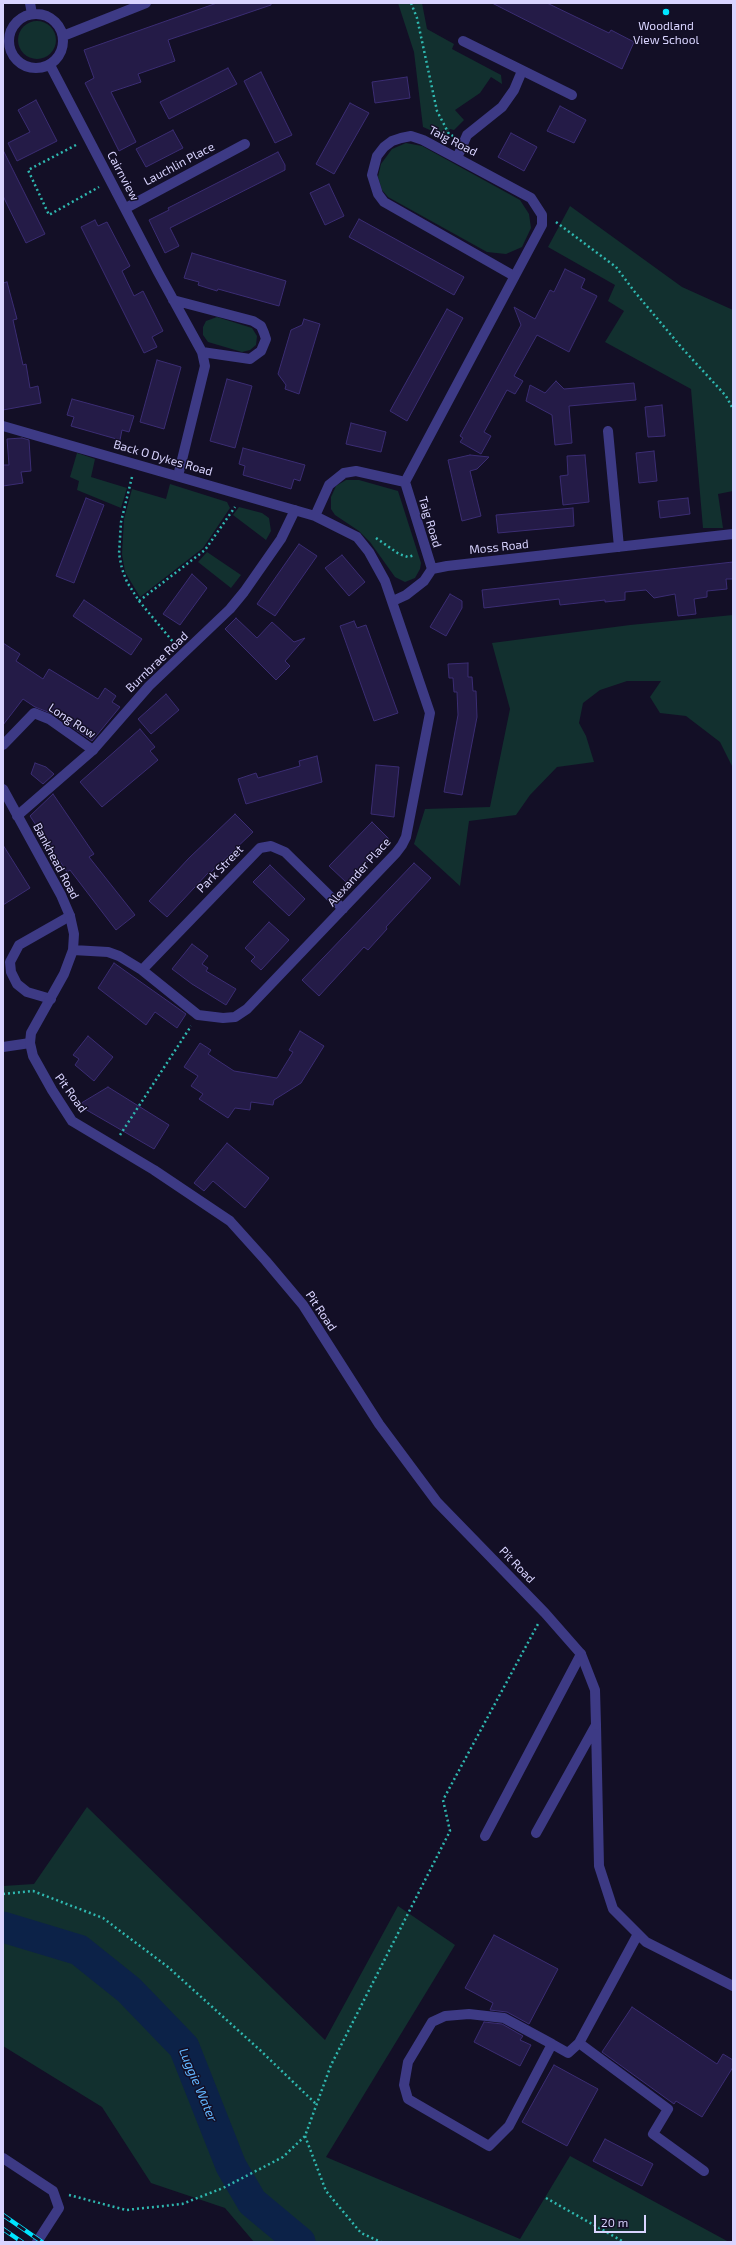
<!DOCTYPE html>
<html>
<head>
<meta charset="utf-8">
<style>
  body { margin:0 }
  #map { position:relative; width:736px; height:2245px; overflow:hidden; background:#130f26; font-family:"Exo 2",sans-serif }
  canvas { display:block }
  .frame { position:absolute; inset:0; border:4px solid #d9d4ff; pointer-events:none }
  .scale { position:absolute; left:594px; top:2215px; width:52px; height:18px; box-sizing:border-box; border:2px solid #d9d4ff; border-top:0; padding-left:5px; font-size:12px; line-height:14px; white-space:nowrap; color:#d9d4ff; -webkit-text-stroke:3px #130f26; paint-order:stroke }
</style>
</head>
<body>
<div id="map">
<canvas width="736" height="2245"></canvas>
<div class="frame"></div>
<div class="scale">20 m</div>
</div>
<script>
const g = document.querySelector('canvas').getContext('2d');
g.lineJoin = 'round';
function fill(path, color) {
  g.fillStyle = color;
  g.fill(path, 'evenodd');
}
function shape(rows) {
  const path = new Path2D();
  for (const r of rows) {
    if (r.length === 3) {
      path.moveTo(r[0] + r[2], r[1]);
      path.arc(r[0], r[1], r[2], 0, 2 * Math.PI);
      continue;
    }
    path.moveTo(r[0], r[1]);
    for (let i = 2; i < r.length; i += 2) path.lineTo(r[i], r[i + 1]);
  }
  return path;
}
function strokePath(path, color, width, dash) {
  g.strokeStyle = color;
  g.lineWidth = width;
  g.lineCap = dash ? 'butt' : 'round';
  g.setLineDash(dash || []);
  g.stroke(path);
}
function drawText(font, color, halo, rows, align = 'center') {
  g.font = font + ' "Exo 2",sans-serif';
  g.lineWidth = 3;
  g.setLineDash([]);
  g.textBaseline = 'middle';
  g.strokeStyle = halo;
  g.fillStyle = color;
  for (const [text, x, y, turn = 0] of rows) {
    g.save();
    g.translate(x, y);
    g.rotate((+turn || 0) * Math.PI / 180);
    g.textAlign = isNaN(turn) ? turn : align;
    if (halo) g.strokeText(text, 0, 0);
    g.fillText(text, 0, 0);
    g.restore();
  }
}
const green = shape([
  [398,3,422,3,427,29,454,44,452,49,501,75,502,84,491,77,480,93,455,110,464,120,454,130,450,129,444,136,423,127,414,52],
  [37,40,19],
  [406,143,422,146,520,200,529,214,531,228,522,247,506,254,487,252,388,197,382,190,378,177,381,164,392,149],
  [570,206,682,287,733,310,733,491,718,494,723,528,703,528,691,389,605,342,624,311,608,301,615,285,548,247],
  [217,317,252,328,257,336,256,345,250,350,242,352,208,342,203,335,203,327,206,321],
  [77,453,95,459,91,477,127,488,121,508,77,490,79,481,70,477],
  [346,480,359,480,398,491,421,563,420,569,415,578,405,582,395,577,370,542,359,531,335,515,331,509,331,497,336,486],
  [170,484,227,502,230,508,203,548,140,597,125,572,122,554,124,519,132,489,166,499],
  [239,507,262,513,269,518,271,531,266,540,233,515],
  [207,552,241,575,231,588,198,562],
  [733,615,733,768,720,742,686,716,660,713,650,697,661,681,627,681,600,690,583,703,579,723,586,736,594,762,557,767,530,795,516,815,469,821,460,886,414,844,425,809,490,807,510,709,492,643,630,625],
  [87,1807,325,2040,398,1906,455,1945,326,2157,520,2239,570,2156,729,2242,254,2242,225,2208,151,2183,102,2107,3,2046,3,1886,34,1884]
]);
const river = shape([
  [3,1927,79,1950,129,1990,184,2047,231,2166,252,2202,300,2242]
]);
const building = shape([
  [217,3,271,3,271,5,168,40,175,61,138,74,141,82,111,92,136,142,119,151,85,83,94,78,84,50,217,3],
  [492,3,547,3,609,33,611,30,634,42,622,69,492,3],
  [228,68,237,84,169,119,160,102,228,68],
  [261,72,292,135,275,143,244,81,261,72],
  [407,77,410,98,375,103,372,82,407,77],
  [36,100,57,141,17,161,8,143,30,132,18,110,36,100],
  [350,103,369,113,334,174,316,164,350,103],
  [560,106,586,120,574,143,547,131,560,106],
  [173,130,183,148,146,167,136,149,173,130],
  [511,133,537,147,524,171,498,157,511,133],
  [3,150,45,234,26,243,3,196,3,150],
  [278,152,285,165,285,170,170,228,179,246,165,253,149,220,169,210,168,208,278,152],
  [329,184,344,216,325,225,310,193,329,184],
  [359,219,464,277,454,295,349,237,359,219],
  [95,220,98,226,107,222,130,266,122,271,134,296,143,291,163,331,152,337,157,347,144,353,81,227,95,220],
  [192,253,286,281,279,306,218,289,217,291,198,285,199,282,184,278,192,253],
  [565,269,585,279,581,288,597,296,569,352,537,335,514,376,523,381,515,394,507,390,484,432,491,436,481,454,460,442,463,438,460,436,521,325,514,307,535,319,550,290,554,292,565,269],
  [7,282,17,319,13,320,23,365,26,364,30,388,38,386,41,403,3,410,3,283,7,282],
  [447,309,463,318,407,421,390,411,447,309],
  [304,319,320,324,299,394,285,389,286,385,278,374,291,330,302,325,304,319],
  [157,360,181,367,164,429,140,422,157,360],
  [227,379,252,386,235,448,210,441,227,379],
  [556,381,564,389,634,383,636,400,569,406,572,443,555,445,552,415,526,401,530,385,545,393,556,381],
  [72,399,134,416,129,432,122,430,120,440,71,426,74,417,67,415,72,399],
  [662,405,665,436,648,437,645,407,662,405],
  [351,423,386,432,381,452,346,444,351,423],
  [22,438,29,440,31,471,21,472,23,483,3,486,3,465,9,465,7,439,22,438],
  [243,448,305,465,300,481,294,479,291,489,243,475,245,466,239,464,243,448],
  [654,451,657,481,639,483,636,453,654,451],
  [470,455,489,457,477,469,470,471,481,516,462,521,448,460,470,455],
  [585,455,589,502,563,505,560,476,568,475,567,456,585,455],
  [86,498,104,505,74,583,56,576,86,498],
  [688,498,690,514,660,518,658,501,688,498],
  [573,508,574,526,498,533,496,515,573,508],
  [299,544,317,556,275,616,257,604,299,544],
  [342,555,365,582,349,596,325,568,342,555],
  [733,562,733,579,726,579,727,589,707,591,707,597,694,599,696,614,678,616,675,594,654,598,646,590,625,592,625,600,605,602,605,600,560,605,559,599,484,608,482,590,733,562],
  [192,574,207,588,180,625,163,614,192,574],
  [450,594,462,601,462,608,446,636,430,627,450,594],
  [84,600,142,639,131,655,73,616,84,600],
  [236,618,257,638,272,622,294,642,305,638,285,661,290,666,276,680,225,629,236,618],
  [354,621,357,628,366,625,398,713,374,721,340,626,354,621],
  [3,643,20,654,16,661,43,679,49,669,98,699,105,688,116,696,112,702,120,707,92,741,53,714,35,707,23,699,3,725,3,643],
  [468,663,468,677,472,677,473,691,476,691,477,717,462,795,444,792,458,715,457,692,454,692,453,678,449,678,448,664,468,663],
  [166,694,179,710,151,734,138,719,166,694],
  [140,729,155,747,150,751,158,760,102,807,80,782,140,729],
  [317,756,322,782,246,804,238,779,256,773,258,778,300,766,299,761,317,756],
  [35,763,46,767,54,774,43,784,31,774,35,763],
  [376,765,399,767,394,817,371,814,376,765],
  [53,794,94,854,89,857,135,915,116,930,70,870,67,872,30,816,53,794],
  [235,814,253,832,209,874,208,873,167,917,149,901,189,858,235,814],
  [372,822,389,839,347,883,329,866,372,822],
  [3,845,30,888,3,905,3,845],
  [414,863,431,878,386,927,387,929,368,950,364,947,319,996,302,980,414,863],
  [270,865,305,899,289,916,253,882,270,865],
  [269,922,289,940,261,970,251,961,255,957,245,948,269,922],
  [192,944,208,956,202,964,208,968,206,971,236,989,226,1005,192,984,172,969,192,944],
  [114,963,186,1014,177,1028,155,1012,146,1025,98,988,114,963],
  [300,1031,324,1046,301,1083,274,1100,273,1105,251,1102,250,1110,235,1108,228,1118,199,1099,203,1094,191,1086,198,1076,184,1067,200,1043,211,1050,208,1054,234,1071,277,1078,293,1052,289,1050,300,1031],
  [88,1036,113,1057,94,1081,75,1065,79,1059,73,1055,88,1036],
  [108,1087,169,1125,154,1149,78,1105,108,1087],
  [227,1143,269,1178,245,1208,213,1181,204,1191,194,1183,227,1143],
  [494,1935,558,1969,529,2024,507,2012,490,2010,493,2003,465,1988,494,1935],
  [632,2007,717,2064,723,2054,733,2060,733,2067,702,2117,676,2101,674,2104,602,2052,632,2007],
  [484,2022,502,2024,523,2036,520,2040,531,2045,520,2066,474,2042,484,2022],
  [554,2065,598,2089,567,2146,522,2122,554,2065],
  [605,2139,653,2164,642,2186,593,2161,605,2139]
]);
const path = shape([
  [411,3,417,18,437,111,449,134,453,136],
  [76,145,28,170,49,215,99,187],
  [556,222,616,267,634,291,682,348,726,396,733,409],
  [132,477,121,522,119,554,122,569,127,582,139,601,174,643],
  [376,538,399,554,408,557,415,555],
  [139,601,205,550,235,507],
  [120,1135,191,1026],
  [3,1894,33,1891,103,1918,168,1967,261,2051,316,2104],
  [305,2136,326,2191,361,2233,381,2242],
  [69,2195,126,2210,182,2204,223,2188,283,2157,305,2136,331,2065,450,1831,443,1800,538,1624],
  [546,2198,624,2242]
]);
const service = shape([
  [3,745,34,713,49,719,93,750],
  [51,999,27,992,17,984,11,972,10,962,19,945,70,916],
  [3,1047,30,1043],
  [596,1725,599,1866,613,1909,646,1942,733,1986],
  [536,1833,596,1725],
  [485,1836,581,1654],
  [579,2043,668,2109,653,2134,704,2171],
  [552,2044,504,2018,469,2014,445,2016,432,2022,408,2062,404,2085,408,2099,489,2146,509,2126,552,2044,568,2053,579,2043,638,1934]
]);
const minor = shape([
  [30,3,32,14],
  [36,41,27],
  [63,36,146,3],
  [463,41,572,95],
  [50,65,158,272,202,352,205,366,178,476],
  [457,158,467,135,502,107,514,90,522,71],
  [126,208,245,144],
  [173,300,253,321,261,326,264,333,266,339,261,351,250,359,202,352],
  [3,426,315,516,357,537,369,552,385,581,430,713,406,837,402,845,396,853,247,1009,235,1017,223,1018,198,1015,142,970,119,956,108,952,73,950],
  [608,431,619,547],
  [315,516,329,485,344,473,356,471,405,482],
  [432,569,405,482,542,225,542,215,531,198,423,140,411,136,401,138,392,141,384,147,377,156,372,175,378,194,384,202,514,276],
  [393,601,406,595,424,581,432,569,447,566,733,534],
  [3,789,61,895,70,916,74,934,73,950,64,974,31,1033,30,1043,33,1056,52,1090,72,1121,154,1170,230,1221,266,1261,303,1305,379,1424,437,1502,545,1613,581,1654,595,1690,596,1725],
  [17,816,93,750,149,686,230,609,244,592,281,539,295,510],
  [142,970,260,848,271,846,285,852,343,909],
  [3,2158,53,2191,59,2208,37,2242]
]);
const rail = shape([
  [3,2215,42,2242],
  [3,2229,22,2242]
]);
const markers = [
  [666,12,4,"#00e5ff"]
];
const poiNames = [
  ["Woodland",666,26],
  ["View School",666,40]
];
const streetNames = [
  ["Taig Road",453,141,27],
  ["Lauchlin Place",179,164,-28],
  ["Cairnview",123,176,62],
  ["Back O Dykes Road",163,458,16],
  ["Taig Road",430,522,73],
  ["Moss Road",499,547,-6],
  ["Burnbrae Road",157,662,-44],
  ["Long Row",72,721,33],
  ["Bankhead Road",56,861,62],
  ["Park Street",220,869,-46],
  ["Alexander Place",359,872,-48],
  ["Pit Road",71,1093,54],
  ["Pit Road",321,1311,56],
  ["Pit Road",517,1565,46]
];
const waterNames = [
  ["Luggie Water",198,2085,67]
];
fill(green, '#12302f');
strokePath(river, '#0c2248', 31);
fill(building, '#241b47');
strokePath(building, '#3b2d73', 1);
strokePath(path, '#2fb8b0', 2.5, [2, 3]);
strokePath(service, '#3d3a85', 10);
strokePath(minor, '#3d3a85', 10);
strokePath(rail, '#00e5ff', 4.5);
strokePath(rail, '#130f26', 3, [9]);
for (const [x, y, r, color] of markers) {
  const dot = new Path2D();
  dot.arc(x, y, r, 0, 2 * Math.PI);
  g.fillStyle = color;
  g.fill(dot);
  strokePath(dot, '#130f26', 1.5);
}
drawText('12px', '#d9d4ff', '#130f26', poiNames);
drawText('12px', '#d9d4ff', '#130f26', streetNames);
drawText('italic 13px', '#62b6ff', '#130f26', waterNames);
</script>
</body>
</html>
